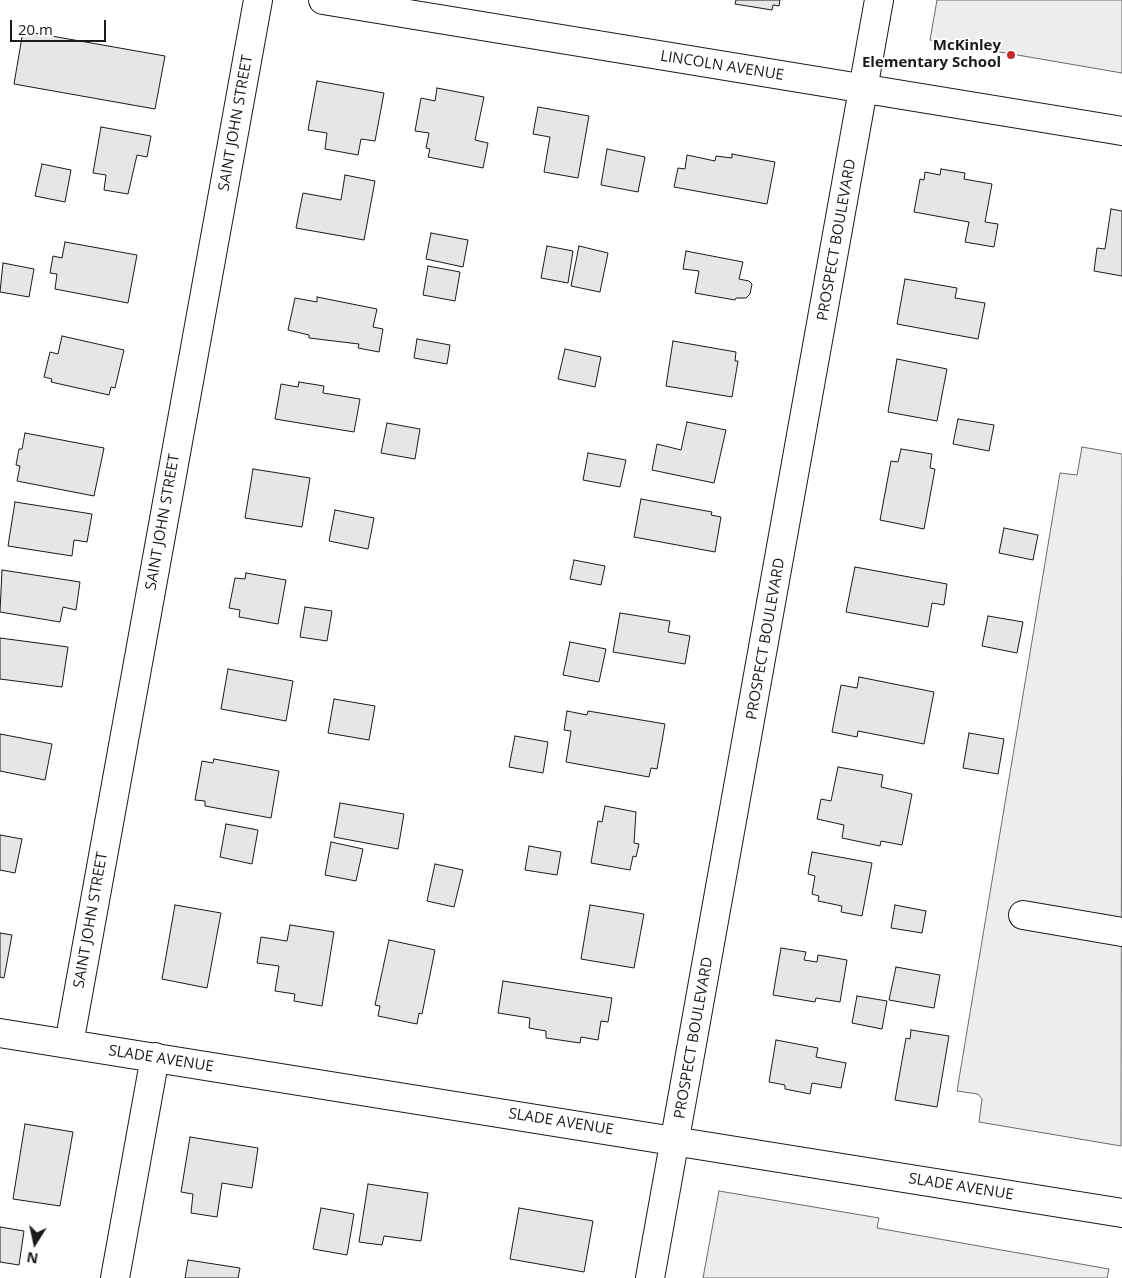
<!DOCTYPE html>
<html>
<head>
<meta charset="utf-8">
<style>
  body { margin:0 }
  #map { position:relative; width:1122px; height:1278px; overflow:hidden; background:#fff; font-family:"Open Sans",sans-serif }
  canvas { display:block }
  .north { position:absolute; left:10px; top:1218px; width:50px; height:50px; -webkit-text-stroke:4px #fff; paint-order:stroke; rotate:190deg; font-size:14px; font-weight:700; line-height:20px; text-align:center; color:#1a1a1a }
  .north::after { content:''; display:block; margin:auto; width:18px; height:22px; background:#1a1a1a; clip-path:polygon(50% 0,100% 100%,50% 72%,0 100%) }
  .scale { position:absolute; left:10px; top:20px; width:96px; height:22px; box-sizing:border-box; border:2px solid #1a1a1a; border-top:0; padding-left:6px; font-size:15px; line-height:18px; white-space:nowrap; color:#1a1a1a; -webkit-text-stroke:4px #fff; paint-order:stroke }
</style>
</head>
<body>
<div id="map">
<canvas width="1122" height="1278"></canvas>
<div class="north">N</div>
<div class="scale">20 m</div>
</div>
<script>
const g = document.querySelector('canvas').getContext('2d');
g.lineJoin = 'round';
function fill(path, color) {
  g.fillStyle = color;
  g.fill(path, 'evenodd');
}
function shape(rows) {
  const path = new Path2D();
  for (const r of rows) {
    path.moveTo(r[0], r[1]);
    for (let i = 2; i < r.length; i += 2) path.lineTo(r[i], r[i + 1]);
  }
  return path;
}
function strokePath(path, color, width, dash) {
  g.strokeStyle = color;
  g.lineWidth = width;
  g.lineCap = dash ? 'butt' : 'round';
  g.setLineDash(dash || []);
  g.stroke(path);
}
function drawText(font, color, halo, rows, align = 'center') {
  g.font = font + ' "Open Sans",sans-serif';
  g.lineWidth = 4;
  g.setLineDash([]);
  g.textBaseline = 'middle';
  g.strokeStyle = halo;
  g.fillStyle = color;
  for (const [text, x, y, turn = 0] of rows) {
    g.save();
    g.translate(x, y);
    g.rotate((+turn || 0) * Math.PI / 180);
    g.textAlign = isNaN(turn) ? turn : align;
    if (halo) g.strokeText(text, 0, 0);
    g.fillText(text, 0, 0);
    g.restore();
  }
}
const built = shape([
  [937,0,1122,0,1122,73,930,40,937,0],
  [1082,447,1122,454,1121,1146,979,1122,982,1099,978,1094,957,1091,1060,473,1077,475,1082,447],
  [719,1191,879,1218,877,1228,1109,1269,1107,1278,703,1278,719,1191]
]);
const building = shape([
  [736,0,780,0,779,6,773,5,772,10,735,4,736,0],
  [23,31,165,56,155,109,14,84,23,31],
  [317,81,384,93,375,141,361,139,358,155,325,149,327,133,308,130,317,81],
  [437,88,484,97,475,140,488,143,483,168,428,157,430,149,426,148,429,133,415,131,421,98,435,101,437,88],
  [538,107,589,116,578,178,544,172,550,137,533,134,538,107],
  [101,127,151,136,147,157,137,155,128,194,104,190,106,175,93,173,101,127],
  [607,149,645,157,638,192,601,185,607,149],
  [732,154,775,162,767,204,674,187,678,168,685,169,687,155,715,161,716,156,732,158,732,154],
  [42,164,71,170,65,202,35,196,42,164],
  [941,169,965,173,964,179,992,184,985,222,998,224,994,247,965,242,969,222,914,212,920,179,924,180,925,172,940,175,941,169],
  [345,175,375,181,364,240,296,228,303,193,341,200,345,175],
  [1111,209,1122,211,1122,276,1094,271,1097,248,1105,249,1111,209],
  [431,233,468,240,463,267,426,259,431,233],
  [65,242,137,255,128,303,55,289,57,274,50,273,53,256,62,258,65,242],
  [547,246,573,251,568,283,541,278,547,246],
  [579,246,608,253,600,292,571,286,579,246],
  [686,251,743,262,739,279,749,281,752,284,750,294,746,298,736,298,735,300,695,293,699,271,683,269,686,251],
  [3,263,34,269,29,297,0,292,3,263],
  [428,266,460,272,455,301,423,295,428,266],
  [905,279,957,288,955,298,985,303,978,339,897,324,905,279],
  [317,297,377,309,373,327,383,329,379,352,358,348,359,344,309,338,309,335,288,330,295,298,317,302,317,297],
  [62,336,124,350,115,388,111,387,109,395,51,382,52,379,44,377,50,352,58,354,62,336],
  [417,339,450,345,447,364,414,358,417,339],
  [673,341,736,352,735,361,738,361,732,397,666,386,673,341],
  [565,349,601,357,595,387,558,379,565,349],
  [897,359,947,369,937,421,888,412,897,359],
  [299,382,324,386,323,393,360,399,354,432,275,419,281,384,298,387,299,382],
  [958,419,994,425,989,451,953,444,958,419],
  [687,422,726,430,714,483,652,470,657,444,681,450,687,422],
  [387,423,420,429,415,459,381,453,387,423],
  [25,433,104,448,94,496,17,481,20,466,16,465,19,449,22,449,25,433],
  [901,449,932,454,930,468,935,469,924,529,880,520,891,461,898,462,901,449],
  [588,453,626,460,620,487,583,480,588,453],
  [253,469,310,478,302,527,245,518,253,469],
  [641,499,712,512,711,515,721,517,715,552,634,537,641,499],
  [15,502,92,514,87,542,74,540,72,556,8,546,15,502],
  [335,510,374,518,368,549,329,541,335,510],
  [1004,528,1038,535,1033,560,999,553,1004,528],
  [574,560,605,566,601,585,570,579,574,560],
  [855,567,947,584,944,605,932,603,928,627,846,612,855,567],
  [2,570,80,582,76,610,63,607,60,622,0,612,2,570],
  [246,573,286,580,278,624,239,617,240,610,229,608,235,578,245,579,246,573],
  [305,607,332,611,327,641,300,637,305,607],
  [620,613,670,621,668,632,690,636,685,664,613,652,620,613],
  [988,616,1023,622,1017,653,982,646,988,616],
  [0,638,68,647,62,687,0,679,0,638],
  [570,642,606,649,599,682,563,675,570,642],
  [228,669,293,681,286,721,221,709,228,669],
  [859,677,934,692,924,744,858,731,857,737,832,732,841,685,857,688,859,677],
  [334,699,375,706,369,740,328,733,334,699],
  [567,711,587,715,588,711,665,724,657,769,651,768,649,777,566,762,571,731,564,730,567,711],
  [969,733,1004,739,998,774,963,768,969,733],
  [0,734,52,744,45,780,0,771,0,734],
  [515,736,548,742,543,773,509,767,515,736],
  [214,759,279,771,271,818,205,806,205,801,195,800,202,761,213,763,214,759],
  [838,767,883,775,881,787,912,794,902,845,881,841,880,846,842,838,844,825,817,819,821,799,831,801,838,767],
  [340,803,404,814,398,849,334,837,340,803],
  [605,806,636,812,634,843,639,844,636,857,633,856,630,870,591,863,598,821,602,822,605,806],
  [226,824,258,830,252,864,220,857,226,824],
  [0,835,22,839,15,873,0,870,0,835],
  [331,842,363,849,356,881,325,875,331,842],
  [529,846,561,852,557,875,525,870,529,846],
  [812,852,872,863,862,916,841,912,842,906,818,901,819,896,812,894,815,876,808,874,812,852],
  [435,864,463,870,454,907,427,901,435,864],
  [175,905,221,913,207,988,162,979,175,905],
  [590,905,644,914,634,968,581,959,590,905],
  [895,905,926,911,922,933,891,928,895,905],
  [290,925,334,932,322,1006,294,1001,295,994,275,991,279,966,257,963,261,937,287,941,290,925],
  [0,933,12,935,4,978,0,977,0,933],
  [389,940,435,950,422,1014,419,1013,417,1024,378,1016,380,1006,375,1005,389,940],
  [781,948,806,952,804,960,817,962,818,955,847,960,840,1002,816,998,815,1002,773,995,781,948],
  [896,967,940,975,934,1008,889,1000,896,967],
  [503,981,612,998,608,1022,601,1021,598,1040,581,1037,580,1043,546,1038,546,1031,529,1028,530,1018,498,1013,503,981],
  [857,996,887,1001,882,1029,852,1023,857,996],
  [911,1030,949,1036,937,1107,895,1100,906,1038,910,1039,911,1030],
  [776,1040,818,1048,816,1057,846,1063,841,1088,812,1083,810,1094,785,1089,785,1085,769,1082,776,1040],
  [25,1124,73,1132,60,1206,13,1199,25,1124],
  [190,1137,258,1148,252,1188,222,1183,217,1217,191,1213,193,1194,181,1192,190,1137],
  [368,1184,428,1193,421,1241,384,1236,382,1245,359,1242,368,1184],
  [321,1208,354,1214,347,1255,313,1249,321,1208],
  [519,1208,593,1221,584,1272,510,1259,519,1208],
  [0,1227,24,1231,19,1265,0,1262,0,1227],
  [188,1260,240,1268,238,1278,185,1278,188,1260]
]);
const minor = shape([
  [323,0,1122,131],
  [1023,915,1122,932],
  [0,1033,1122,1213],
  [69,1044,258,0],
  [115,1278,155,1057],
  [650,1278,879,0]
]);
const markers = [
  [1011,55,5,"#c62828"]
];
const poiNames = [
  ["McKinley",1001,46],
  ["Elementary School",1001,63]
];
const streetNames = [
  ["LINCOLN AVENUE",722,66,9],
  ["SAINT JOHN STREET",236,123,-80],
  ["PROSPECT BOULEVARD",837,240,-80],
  ["SAINT JOHN STREET",163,522,-80],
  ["PROSPECT BOULEVARD",766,639,-80],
  ["SAINT JOHN STREET",91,920,-80],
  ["PROSPECT BOULEVARD",694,1038,-80],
  ["SLADE AVENUE",161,1059,9],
  ["SLADE AVENUE",561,1122,9],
  ["SLADE AVENUE",961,1187,9]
];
fill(built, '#ededed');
strokePath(built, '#6a6a6a', 1);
fill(building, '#e6e6e6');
strokePath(building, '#1a1a1a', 1);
strokePath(minor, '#1a1a1a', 30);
strokePath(minor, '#fff', 28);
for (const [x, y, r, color] of markers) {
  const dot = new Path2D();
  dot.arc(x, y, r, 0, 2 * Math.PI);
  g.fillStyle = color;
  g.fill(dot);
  strokePath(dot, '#fff', 2);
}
drawText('bold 15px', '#1a1a1a', '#fff', poiNames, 'right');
drawText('15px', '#1a1a1a', '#fff', streetNames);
</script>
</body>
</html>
